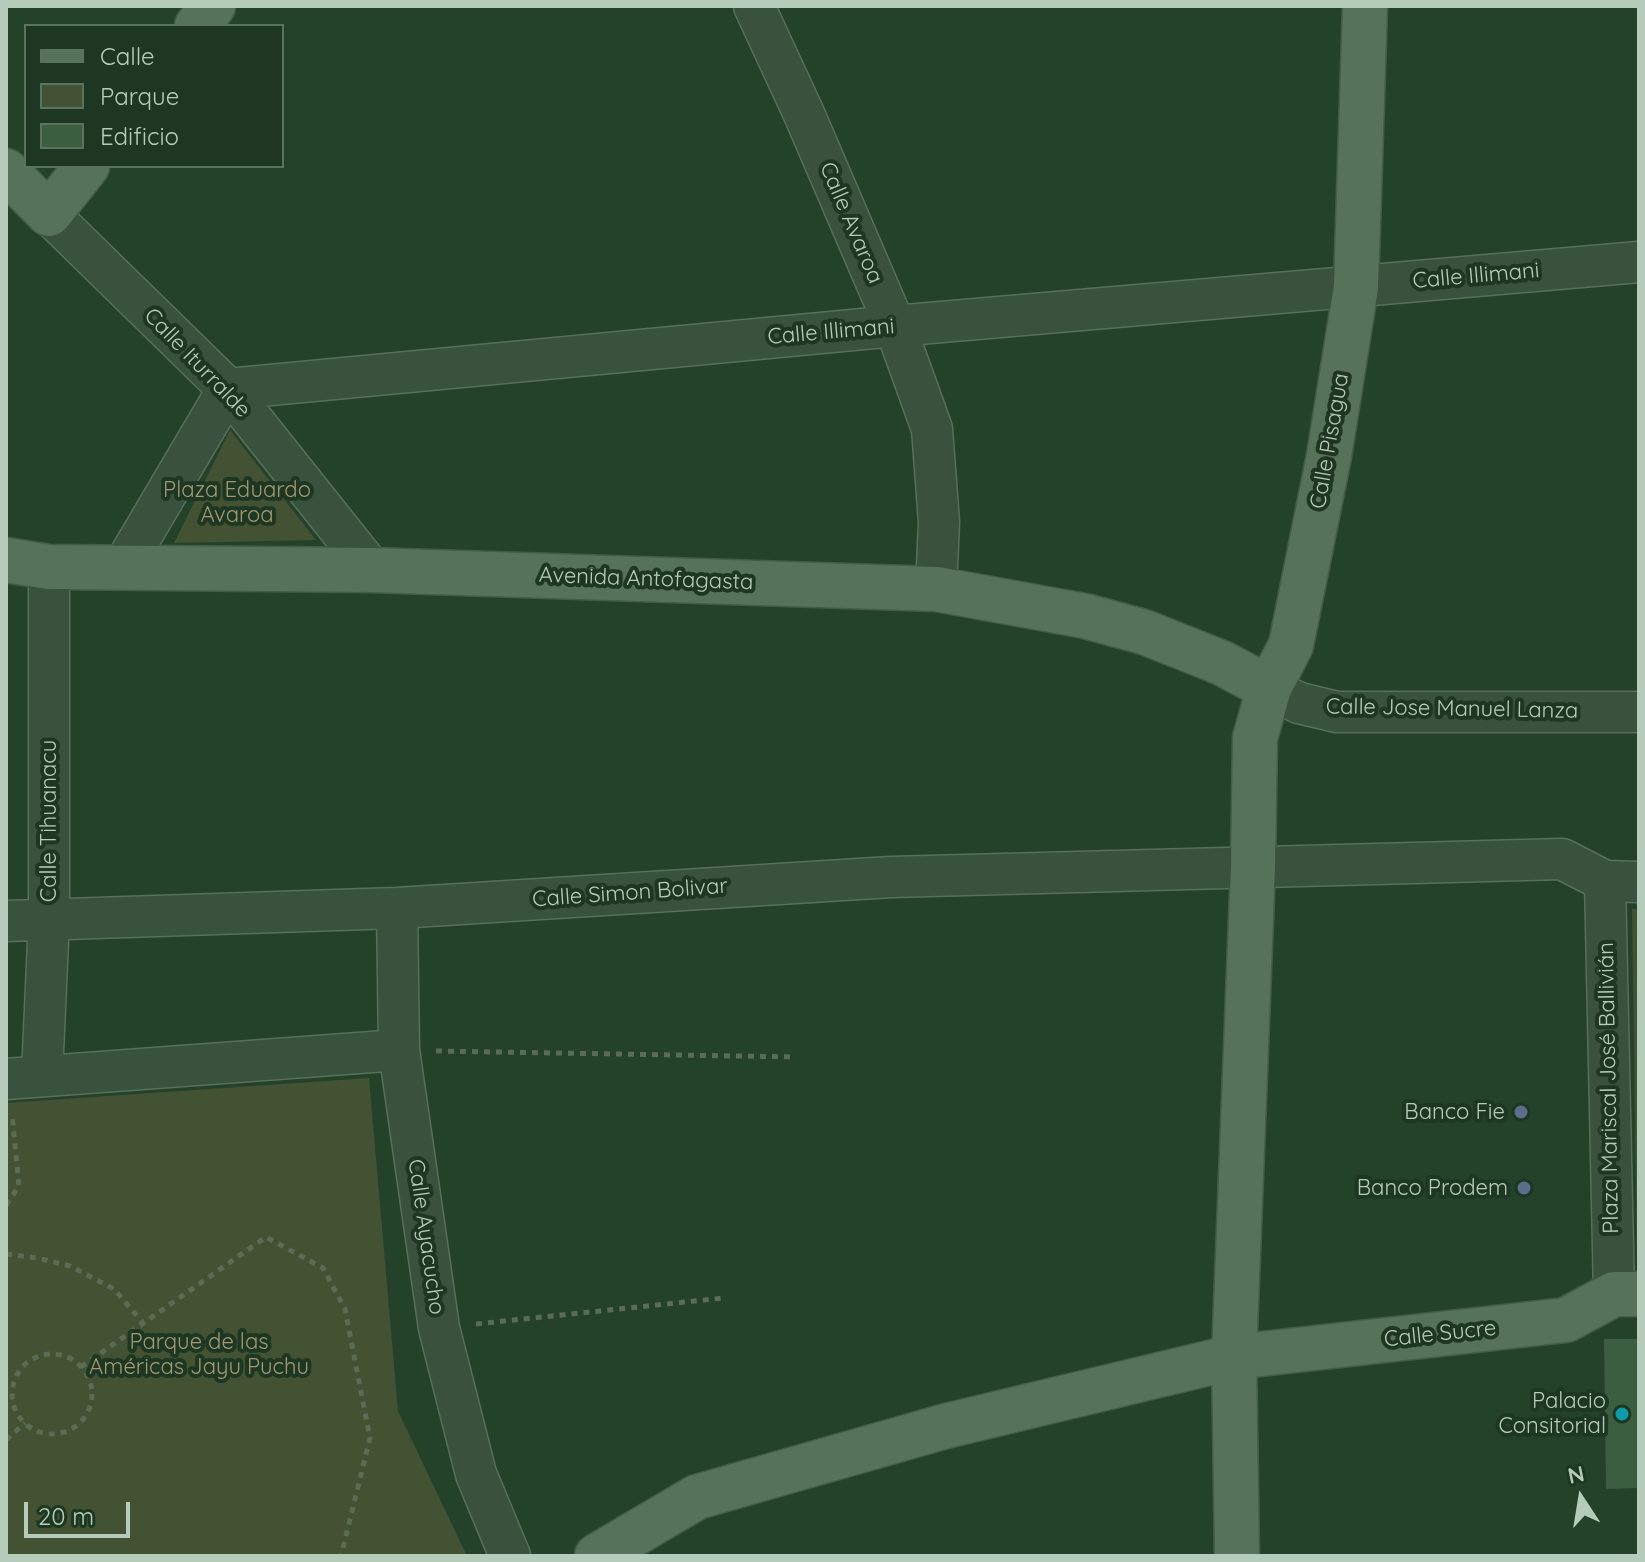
<!DOCTYPE html>
<html>
<head>
<meta charset="utf-8">
<style>
  body { margin:0 }
  #map { position:relative; width:1645px; height:1562px; overflow:hidden; background:#244229; font-family:Quicksand,sans-serif }
  canvas { display:block }
  .frame { position:absolute; inset:0; border:8px solid #b6ccba; pointer-events:none }
  .legend { position:absolute; left:24px; top:24px; width:260px; height:144px; box-sizing:border-box; background:#1d3722; border:2px solid #5a735f; margin:0; padding:10px 14px; list-style:none; font-size:24px; color:#b6ccba }
  .legend li { display:flex; align-items:center; gap:16px; height:40px }
  .legend b { width:40px; border:2px solid #5a735f }
  .north { position:absolute; left:1541px; top:1458px; width:80px; height:80px; -webkit-text-stroke:6px #1d3722; paint-order:stroke; rotate:348deg; font-size:22px; font-weight:700; line-height:32px; text-align:center; color:#b6ccba }
  .north::after { content:''; display:block; margin:auto; width:28px; height:36px; background:#b6ccba; clip-path:polygon(50% 0,100% 100%,50% 72%,0 100%) }
  .scale { position:absolute; left:24px; top:1502px; width:106px; height:36px; box-sizing:border-box; border:4px solid #b6ccba; border-top:0; padding-left:10px; font-size:24px; line-height:28px; white-space:nowrap; color:#b6ccba; -webkit-text-stroke:6px #1d3722; paint-order:stroke }
</style>
</head>
<body>
<div id="map">
<canvas width="1645" height="1562"></canvas>
<div class="frame"></div>
<ul class="legend">
<li><b style="height:10px;background:#57725b"></b>Calle</li>
<li><b style="height:22px;background:#435232"></b>Parque</li>
<li><b style="height:22px;background:#3b5e40"></b>Edificio</li>
</ul>
<div class="north">N</div>
<div class="scale">20 m</div>
</div>
<script>
const g = document.querySelector('canvas').getContext('2d');
g.lineJoin = 'round';
function fill(path, color) {
  g.fillStyle = color;
  g.fill(path, 'evenodd');
}
function shape(rows) {
  const path = new Path2D();
  for (const r of rows) {
    if (r.length === 3) {
      path.moveTo(r[0] + r[2], r[1]);
      path.arc(r[0], r[1], r[2], 0, 2 * Math.PI);
      continue;
    }
    path.moveTo(r[0], r[1]);
    for (let i = 2; i < r.length; i += 2) path.lineTo(r[i], r[i + 1]);
  }
  return path;
}
function strokePath(path, color, width, dash) {
  g.strokeStyle = color;
  g.lineWidth = width;
  g.lineCap = dash ? 'butt' : 'round';
  g.setLineDash(dash || []);
  g.stroke(path);
}
function drawText(font, color, halo, rows, align = 'center') {
  g.font = font + ' Quicksand,sans-serif';
  g.lineWidth = 8;
  g.setLineDash([]);
  g.textBaseline = 'middle';
  g.strokeStyle = halo;
  g.fillStyle = color;
  for (const [text, x, y, turn = 0] of rows) {
    g.save();
    g.translate(x, y);
    g.rotate((+turn || 0) * Math.PI / 180);
    g.textAlign = isNaN(turn) ? turn : align;
    if (halo) g.strokeText(text, 0, 0);
    g.fillText(text, 0, 0);
    g.restore();
  }
}
const green = shape([
  [230,430,316,540,174,543],
  [1632,909,1639,909,1639,1265,1637,1265],
  [369,1078,398,1411,467,1556,6,1556,6,1103]
]);
const building = shape([
  [1604,1339,1639,1339,1639,1488,1606,1489]
]);
const path = shape([
  [436,1051,795,1057],
  [6,1205,19,1186,12,1114],
  [6,1254,37,1258,70,1266,114,1289,143,1323],
  [476,1324,723,1298],
  [52,1394,40],
  [81,1367,266,1237,323,1268,345,1309,370,1438,341,1556],
  [6,1440,25,1423]
]);
const minor = shape([
  [754,6,804,114,895,326,932,429,939,522,936,589],
  [49,214,228,389,372,570],
  [228,389,895,326,1639,262],
  [123,567,228,389],
  [1269,688,1299,703,1337,712,1639,712],
  [1605,881,1614,1294],
  [397,908,399,1050,439,1328,476,1474,510,1556],
  [6,921,397,908,891,877,1562,859,1605,881,1639,882],
  [42,1075,49,919,49,567],
  [6,1079,399,1050]
]);
const major = shape([
  [197,26,213,6],
  [6,171,49,214,87,166],
  [6,560,49,567,372,570,936,589,1085,616,1144,632,1222,663,1269,688],
  [597,1556,697,1497,946,1426,1234,1357,1566,1320,1614,1294,1639,1294],
  [1237,1556,1234,1357,1253,867,1255,738,1269,688,1291,645,1329,456,1356,287,1365,6]
]);
const markers = [
  [1521,1112,8,"#5c6f8a"],
  [1524,1188,8,"#5c6f8a"],
  [1622,1414,8,"#0f9aa8"]
];
const streetNames = [
  ["Calle Avaroa",851,223,67],
  ["Calle Illimani",1476,276,-5],
  ["Calle Illimani",831,332,-5],
  ["Calle Iturralde",197,363,46],
  ["Calle Pisagua",1330,441,-80],
  ["Avenida Antofagasta",646,579,2],
  ["Calle Jose Manuel Lanza",1452,709,1],
  ["Calle Tihuanacu",49,821,-90],
  ["Calle Simon Bolivar",630,893,-4],
  ["Plaza Mariscal José Ballivián",1609,1088,-91],
  ["Calle Ayacucho",426,1237,82],
  ["Calle Sucre",1440,1334,-6]
];
const parkNames = [
  ["Plaza Eduardo",237,490],
  ["Avaroa",237,515],
  ["Parque de las",199,1342],
  ["Américas Jayu Puchu",199,1367]
];
const poiNames = [
  ["Banco Fie",1505,1112],
  ["Banco Prodem",1508,1188],
  ["Palacio",1606,1401],
  ["Consitorial",1606,1426]
];
fill(green, '#435232');
fill(building, '#3b5e40');
strokePath(minor, '#576f5b', 43);
strokePath(major, '#435b47', 47);
strokePath(path, '#5a6d54', 5, [6, 6]);
strokePath(minor, '#39523d', 40);
strokePath(major, '#57725b', 44);
for (const [x, y, r, color] of markers) {
  const dot = new Path2D();
  dot.arc(x, y, r, 0, 2 * Math.PI);
  g.fillStyle = color;
  g.fill(dot);
  strokePath(dot, '#1d3722', 3);
}
drawText('22px', '#b6ccba', '#1d3722', streetNames);
drawText('22px', '#a39972', '#1d3722', parkNames);
drawText('22px', '#b6ccba', '#1d3722', poiNames, 'right');
</script>
</body>
</html>
